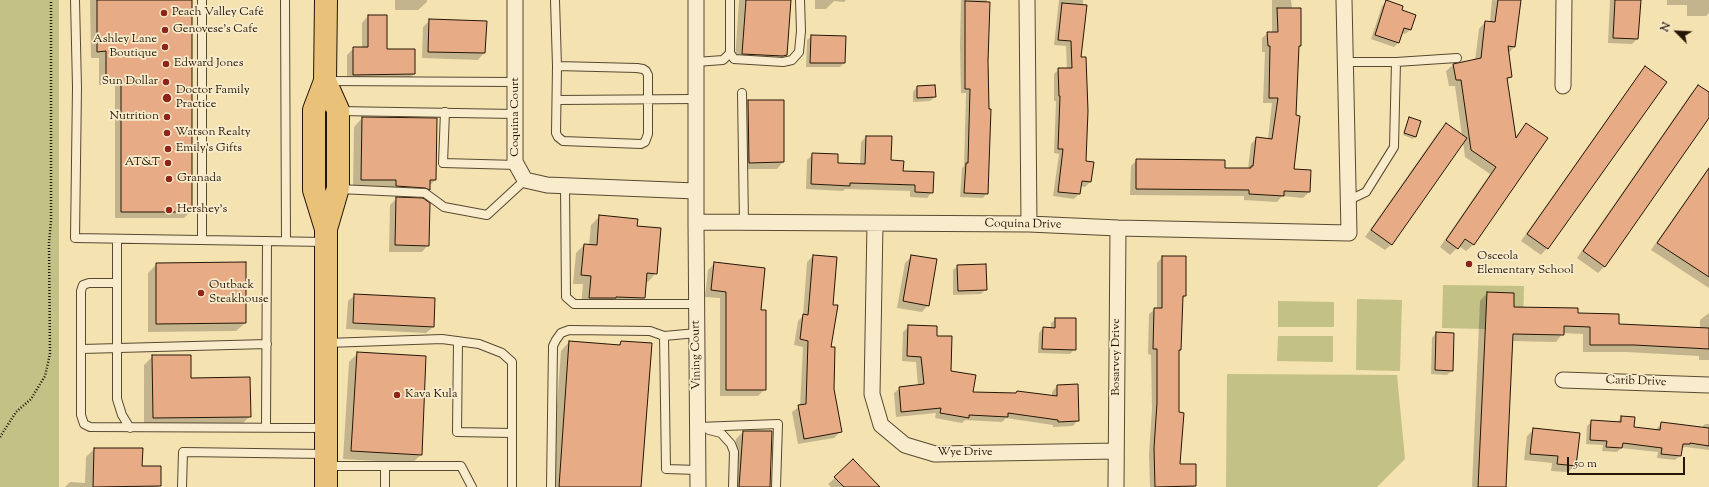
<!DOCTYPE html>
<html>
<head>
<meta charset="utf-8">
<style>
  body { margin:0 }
  #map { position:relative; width:1709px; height:487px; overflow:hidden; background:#f4e2b1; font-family:"Sorts Mill Goudy",serif }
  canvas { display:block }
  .north { position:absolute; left:1657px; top:12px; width:40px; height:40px; -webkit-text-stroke:3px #f8eccc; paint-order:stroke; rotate:294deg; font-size:11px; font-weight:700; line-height:16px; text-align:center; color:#241606 }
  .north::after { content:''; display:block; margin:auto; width:14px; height:18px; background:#241606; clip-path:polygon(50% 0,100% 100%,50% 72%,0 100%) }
  .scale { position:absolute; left:1567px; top:457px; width:118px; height:18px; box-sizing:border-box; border:2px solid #241606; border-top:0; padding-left:5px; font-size:12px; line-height:14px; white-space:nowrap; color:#241606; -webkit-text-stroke:3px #f8eccc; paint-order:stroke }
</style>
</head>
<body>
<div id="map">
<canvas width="1709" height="487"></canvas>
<div class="north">N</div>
<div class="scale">50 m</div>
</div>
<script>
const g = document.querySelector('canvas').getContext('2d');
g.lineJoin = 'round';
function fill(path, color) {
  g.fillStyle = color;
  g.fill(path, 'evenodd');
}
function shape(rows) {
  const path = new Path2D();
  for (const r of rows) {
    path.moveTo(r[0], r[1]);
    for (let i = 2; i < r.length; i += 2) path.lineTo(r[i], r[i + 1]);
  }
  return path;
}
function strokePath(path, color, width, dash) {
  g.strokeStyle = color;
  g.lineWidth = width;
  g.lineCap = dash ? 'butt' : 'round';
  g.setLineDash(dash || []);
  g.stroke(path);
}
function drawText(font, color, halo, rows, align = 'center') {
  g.font = font + ' "Sorts Mill Goudy",serif';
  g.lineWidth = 3.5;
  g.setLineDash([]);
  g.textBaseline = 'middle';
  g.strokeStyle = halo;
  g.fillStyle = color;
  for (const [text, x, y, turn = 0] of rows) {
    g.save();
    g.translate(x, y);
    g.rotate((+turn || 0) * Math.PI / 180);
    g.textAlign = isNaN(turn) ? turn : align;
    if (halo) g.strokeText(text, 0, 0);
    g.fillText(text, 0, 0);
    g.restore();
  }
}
const green = shape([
  [0,0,59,0,59,487,0,487],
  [1443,285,1524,286,1523,330,1442,328],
  [1357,299,1402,300,1400,371,1356,370],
  [1278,301,1334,302,1334,327,1278,327],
  [1278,336,1333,336,1333,362,1277,361],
  [1227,374,1397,375,1405,459,1377,487,1226,487]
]);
const shadow = shape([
  [90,0,191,0,191,211,184,218,115,218,115,85,99,85,99,58,91,58],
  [395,0,427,0,427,2,418,10,395,10],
  [739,0,790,0,786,55,779,62,735,61],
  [815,0,846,0,844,2,834,1,826,9,815,9],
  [961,0,987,0,987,193,983,198,960,197,962,168,964,166,966,93,961,93,960,46],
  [1059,0,1083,0,1080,58,1085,162,1090,182,1085,187,1080,186,1079,194,1074,199,1053,196,1059,154,1054,153,1056,101,1054,101,1054,74,1059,69,1067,69,1066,46,1054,45],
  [1272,0,1291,0,1292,9,1300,46,1298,48,1293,169,1309,192,1303,198,1282,196,1277,202,1244,200,1244,196,1130,195,1131,166,1137,160,1224,169,1248,169,1251,144,1257,138,1268,139,1272,103,1263,103,1265,52,1262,52,1262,38,1268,33,1272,33],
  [1492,0,1520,1,1514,47,1508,54,1511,76,1506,81,1515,138,1526,124,1547,138,1473,245,1466,251,1459,246,1450,255,1440,247,1490,174,1465,157,1463,142,1392,244,1385,250,1365,237,1439,131,1446,124,1462,136,1455,86,1449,86,1446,71,1453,65,1475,61,1479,29,1485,22,1490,22],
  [1610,0,1638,0,1637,39,1632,44,1608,43],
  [1667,0,1709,0,1709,13,1706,16,1687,16,1687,5,1667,5],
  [1386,2,1401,11,1415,15,1410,30,1405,34,1402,33,1399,42,1394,47,1371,39,1382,6],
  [368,16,386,50,414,74,408,80,347,81,347,55,354,48,362,48,362,23],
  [430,20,486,22,484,53,478,60,422,58,423,27],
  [812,36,844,63,840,67,806,67,807,40],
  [1645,68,1547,248,1541,255,1521,241,1639,74],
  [1698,86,1709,93,1709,116,1605,266,1598,273,1577,258,1692,92],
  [917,87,935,97,930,101,913,102,913,92],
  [748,101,783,162,777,169,742,169,741,108],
  [362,118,435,180,429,186,429,190,421,198,416,196,353,188,354,127],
  [1409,119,1415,137,1413,139,1403,135],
  [866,137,902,172,932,192,927,198,910,197,910,191,845,189,843,191,806,189,807,160,813,154,837,164,860,164,861,142],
  [1709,167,1709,288,1651,250],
  [397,198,428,245,422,252,389,252,390,205],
  [600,216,636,227,656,273,648,282,646,282,644,298,636,307,581,307,583,284,573,284,576,253,584,245,589,245,591,225],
  [813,256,830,348,833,389,841,431,834,438,798,444,792,412,800,406,803,347,794,345,798,321,803,316,807,262],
  [912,256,928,305,922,312,897,308,905,263],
  [1162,257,1185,296,1182,300,1180,350,1178,352,1179,465,1195,465,1195,487,1150,487,1149,454,1152,409,1151,355,1148,354,1149,314,1155,309,1157,309,1157,263],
  [715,263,760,311,765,389,758,396,720,396,720,298,705,297,708,270],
  [157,264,245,323,236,331,148,332,148,273],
  [958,266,986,289,981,294,953,295,953,270],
  [1487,293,1513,308,1577,314,1618,325,1700,329,1700,320,1709,313,1709,360,1699,360,1699,356,1626,352,1583,352,1583,334,1563,333,1556,342,1511,341,1505,487,1472,487,1480,301],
  [355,295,433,327,426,333,346,329,348,301],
  [1056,319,1075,349,1070,354,1038,353,1039,333,1043,328,1051,328,1051,323],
  [909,326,936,337,950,372,972,393,1052,397,1052,392,1057,386,1078,420,1073,426,1053,427,1053,425,1006,418,1002,422,965,420,962,423,935,418,936,413,896,417,894,393,900,388,918,386,916,362,902,361,903,332],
  [1436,333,1452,370,1447,375,1431,374,1432,338],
  [569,342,618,346,621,342,640,487,551,487,561,351],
  [357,354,421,455,412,463,343,459,349,362],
  [153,356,190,379,250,416,241,425,144,426,144,365],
  [1621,417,1633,428,1657,430,1657,428,1662,423,1701,428,1705,424,1709,424,1709,450,1686,447,1681,448,1680,456,1675,460,1657,458,1658,452,1621,448,1617,452,1602,451,1603,445,1586,444,1587,426,1592,421,1617,423],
  [1533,430,1575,466,1568,472,1551,471,1552,463,1524,460,1527,436],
  [743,432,768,487,734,487,736,439],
  [94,449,141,467,160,485,158,487,65,487,70,482,85,483,86,457],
  [835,478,878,487,831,487,828,484]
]);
const building = shape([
  [97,0,192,0,192,212,121,212,121,78,106,79,106,51,97,52,97,0],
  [746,0,791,0,787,55,783,56,742,54,746,0],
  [1386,0,1403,6,1402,10,1416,15,1411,30,1404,28,1399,43,1375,35,1386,0],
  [1498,0,1521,0,1515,47,1508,46,1512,77,1507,78,1516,138,1526,123,1548,138,1474,245,1465,239,1458,249,1446,240,1496,167,1471,150,1461,80,1456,80,1453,64,1481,58,1485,21,1495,22,1498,0],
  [1615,0,1641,0,1638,39,1613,38,1615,0],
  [965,1,990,2,988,61,989,109,991,109,988,194,964,193,966,163,968,163,970,89,965,89,965,1],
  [1062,3,1087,5,1081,57,1086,57,1088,111,1086,161,1094,162,1091,182,1082,181,1080,194,1058,192,1063,149,1058,149,1060,96,1059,96,1058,68,1072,68,1071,41,1058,40,1062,3],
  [1277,8,1301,8,1301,46,1299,46,1296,115,1300,116,1294,169,1311,170,1310,192,1284,191,1284,196,1249,194,1249,190,1136,189,1136,159,1225,160,1225,168,1251,168,1251,166,1253,166,1256,137,1272,139,1278,98,1269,98,1270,46,1268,46,1267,32,1278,32,1277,8],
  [368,15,387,15,387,49,415,49,415,74,353,75,353,47,368,47,368,15],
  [429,19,487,21,485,53,428,52,429,19],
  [811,35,846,36,845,63,810,63,811,35],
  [1645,66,1667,82,1548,249,1527,234,1645,66],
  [935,85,936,97,917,98,917,86,935,85],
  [1698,85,1709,92,1709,118,1605,267,1583,251,1698,85],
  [748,100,784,100,784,162,749,163,748,100],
  [362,117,437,118,436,180,430,180,430,190,425,188,396,186,396,180,361,180,362,117],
  [1409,117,1421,121,1416,137,1404,133,1409,117],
  [1446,123,1467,138,1392,245,1371,230,1446,123],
  [866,136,892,136,891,160,904,161,903,171,934,172,933,193,915,192,915,185,850,183,850,186,811,184,812,153,838,154,838,163,865,164,866,136],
  [1709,168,1709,277,1657,243,1709,168],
  [396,197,423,198,430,203,429,246,395,245,396,197],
  [599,215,638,219,637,226,661,228,657,274,647,273,645,298,616,297,616,298,589,298,591,276,581,275,584,244,597,245,599,215],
  [813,255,837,257,833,305,838,305,831,347,835,347,834,389,842,432,804,439,798,405,806,404,808,341,800,339,803,314,808,315,813,255],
  [911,255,937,259,929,306,903,301,911,255],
  [1162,256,1186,256,1186,296,1183,296,1181,350,1179,350,1179,412,1184,413,1180,464,1196,464,1196,486,1155,487,1154,448,1157,403,1157,349,1153,349,1154,308,1162,308,1162,256],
  [246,262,246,323,156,324,156,263,246,262],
  [714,262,765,268,761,310,766,310,766,390,726,390,726,292,711,290,714,262],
  [986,264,987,290,958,291,957,265,986,264],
  [1487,292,1514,293,1514,307,1578,308,1578,313,1619,314,1619,324,1709,328,1709,349,1634,345,1590,345,1590,327,1564,326,1564,335,1513,334,1506,487,1478,487,1487,292],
  [354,294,435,298,434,327,353,323,354,294],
  [1055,318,1076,318,1076,350,1042,349,1043,327,1055,328,1055,318],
  [908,325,937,326,937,336,952,336,951,371,976,375,973,392,1016,393,1017,391,1057,396,1057,385,1078,384,1079,421,1058,422,1058,420,1008,413,1008,417,969,415,969,418,940,413,941,408,901,412,899,387,924,384,921,357,907,356,908,325],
  [1436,332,1454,333,1453,371,1435,370,1436,332],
  [569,341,620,345,621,341,652,343,641,487,559,487,569,341],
  [357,352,426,356,422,455,351,451,357,352],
  [152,355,191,355,191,378,250,377,251,417,153,418,152,355],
  [1621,416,1635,417,1634,427,1660,430,1661,422,1709,428,1709,446,1690,443,1690,444,1683,444,1681,456,1661,454,1662,448,1623,443,1622,448,1606,447,1607,441,1590,440,1591,420,1621,422,1621,416],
  [1533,428,1580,433,1576,466,1557,464,1558,456,1530,454,1533,428],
  [743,431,772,431,770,487,739,487,743,431],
  [94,448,143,448,142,466,161,466,161,486,93,487,94,448],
  [853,459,880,487,844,487,834,477,853,459]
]);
const path = shape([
  [0,437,16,412,31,399,45,376,50,354,49,243,51,221,51,0]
]);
const service = shape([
  [75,0,77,87,75,238,325,242],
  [202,0,202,240],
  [285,0,286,241],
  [555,0,557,66,556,133,558,137,563,141,641,144,645,142,648,134,648,75,646,71,643,69,637,68,557,66],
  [730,53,734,59,783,62,792,60,799,52,801,31,800,0],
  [696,62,723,60,730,53,730,0],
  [1345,62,1396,62,1394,147,1366,192,1349,200],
  [1396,62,1457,58],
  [326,81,515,82],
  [742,93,744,223],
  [557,100,696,99],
  [338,111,515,114],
  [445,112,443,163,517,165],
  [565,186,566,297,574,304,697,304],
  [339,189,425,193,444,207,487,215,525,180],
  [117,239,117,399,122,415,130,428],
  [117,283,89,283,83,285,81,291,81,415,84,424,90,427,325,428],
  [664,336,666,469,698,470],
  [458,341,457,432,512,433],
  [327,343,442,339,479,344,502,353,512,362,512,487],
  [82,349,267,344],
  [266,427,267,241],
  [698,427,778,424,776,487],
  [709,430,721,433,731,444,734,452,733,487],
  [327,466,385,466,385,487],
  [385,466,461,466,472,487],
  [182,487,183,452,325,454],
  [551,487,553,346,556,340,561,333,569,330,650,331,664,336,697,333]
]);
const minor = shape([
  [515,0,515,162,525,180,547,185,696,191],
  [696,0,696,222,698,487],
  [1027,0,1029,224],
  [1563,86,1564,0],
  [696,222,1029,224,1118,228,1349,233,1344,0],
  [875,224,872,394,881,425,905,445,935,454,1116,451],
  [1563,380,1709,385],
  [1116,487,1118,228]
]);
const primary = shape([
  [325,81,338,110,338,188,326,229,326,487],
  [326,229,314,190,314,110,325,81,326,0]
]);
const markers = [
  [164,13,4,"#8f2418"],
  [165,30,4,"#8f2418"],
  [165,47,4,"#8f2418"],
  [166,64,4,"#8f2418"],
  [166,82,4,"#8f2418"],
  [167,98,5,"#8f2418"],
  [167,117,4,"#8f2418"],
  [167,133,4,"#8f2418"],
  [168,149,4,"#8f2418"],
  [168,163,4,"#8f2418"],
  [169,179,4,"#8f2418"],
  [169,210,4,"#8f2418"],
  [1469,264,4,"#8f2418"],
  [201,293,4,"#8f2418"],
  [397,395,4,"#8f2418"]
];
const poiNames = [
  ["Peach Valley Café",172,13],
  ["Genovese's Cafe",173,30],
  ["Ashley Lane",157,40,"right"],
  ["Boutique",157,54,"right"],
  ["Edward Jones",174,64],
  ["Sun Dollar",158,82,"right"],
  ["Doctor Family",176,91],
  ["Practice",176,105],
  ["Nutrition",159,117,"right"],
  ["Watson Realty",175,133],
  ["Emily's Gifts",176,149],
  ["AT&T",160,163,"right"],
  ["Granada",177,179],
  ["Hershey's",177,210],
  ["Osceola",1477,257],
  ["Elementary School",1477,271],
  ["Outback",209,286],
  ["Steakhouse",209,300],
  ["Kava Kula",405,395]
];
const streetNames = [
  ["Coquina Court",516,117,-90],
  ["Coquina Drive",1023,225,1],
  ["Vining Court",697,355,-91],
  ["Bosarvey Drive",1117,357,-90],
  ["Carib Drive",1636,382,2],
  ["Wye Drive",965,453]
];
fill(green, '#c3c186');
fill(shadow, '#0003');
fill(building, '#e7ac86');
strokePath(building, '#241606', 1);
strokePath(service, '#584931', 10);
strokePath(minor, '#584931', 17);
strokePath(primary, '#241606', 24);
strokePath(path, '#241606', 2.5, [1, 2]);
strokePath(service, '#f8eccc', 8);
strokePath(minor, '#f8eccc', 15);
strokePath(primary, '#eac178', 22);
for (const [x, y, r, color] of markers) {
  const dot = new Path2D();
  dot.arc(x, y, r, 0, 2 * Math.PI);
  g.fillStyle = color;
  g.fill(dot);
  strokePath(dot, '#f8eccc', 1.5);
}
drawText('12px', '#241606', '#f8eccc', poiNames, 'left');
drawText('12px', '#241606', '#f8eccc', streetNames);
</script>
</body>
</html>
